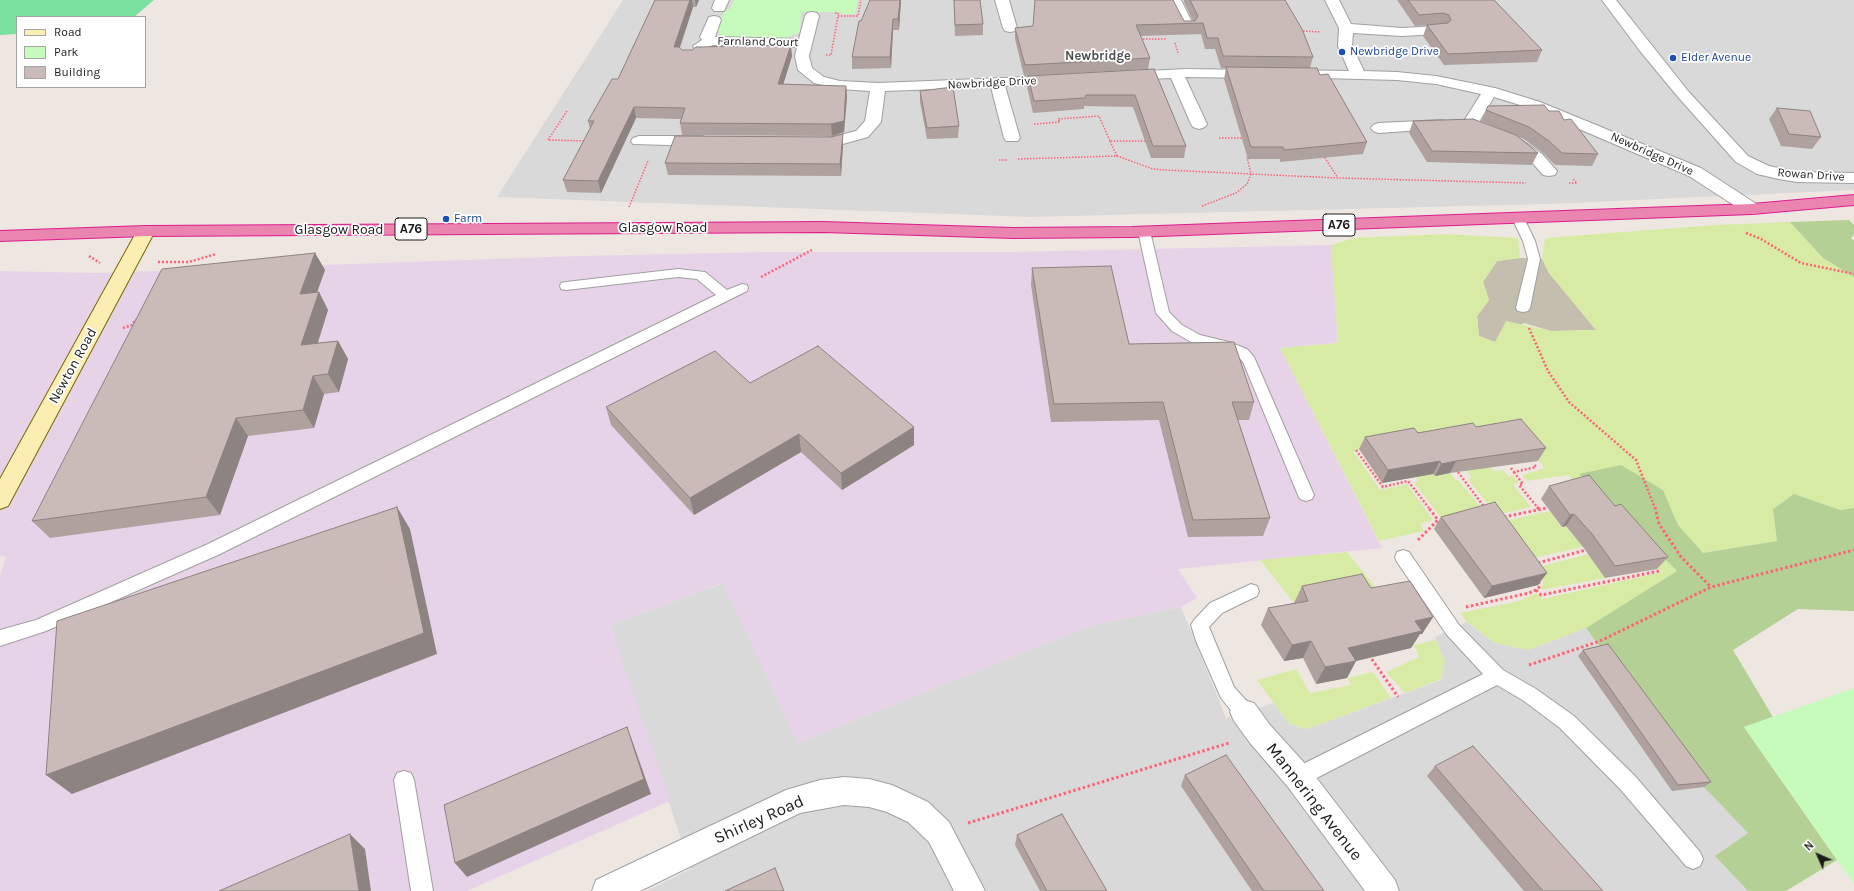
<!DOCTYPE html>
<html>
<head>
<meta charset="utf-8">
<style>
  body { margin:0 }
  #map { position:relative; width:1854px; height:891px; overflow:hidden; background:#eee7e1; font-family:Karla,sans-serif }
  canvas { display:block }
  .legend { position:absolute; left:16px; top:16px; width:130px; height:72px; box-sizing:border-box; background:#fff; border:1px solid #a4a4a4; margin:0; padding:5px 7px; list-style:none; font-size:12px; color:#1c1c1c }
  .legend li { display:flex; align-items:center; gap:8px; height:20px }
  .legend b { width:20px; border:1px solid #a4a4a4 }
  .north { position:absolute; left:1798px; top:835px; width:40px; height:40px; -webkit-text-stroke:3px #fff; paint-order:stroke; rotate:315deg; font-size:11px; font-weight:700; line-height:16px; text-align:center; color:#1c1c1c }
  .north::after { content:''; display:block; margin:auto; width:14px; height:18px; background:#1c1c1c; clip-path:polygon(50% 0,100% 100%,50% 72%,0 100%) }
</style>
</head>
<body>
<div id="map">
<canvas width="1854" height="891"></canvas>
<ul class="legend">
<li><b style="height:5px;background:#fceeb2"></b>Road</li>
<li><b style="height:11px;background:#c6fbbb"></b>Park</li>
<li><b style="height:11px;background:#cabbb8"></b>Building</li>
</ul>
<div class="north">N</div>
</div>
<script>
const g = document.querySelector('canvas').getContext('2d');
g.lineJoin = 'round';
function fill(path, color) {
  g.fillStyle = color;
  g.fill(path, 'evenodd');
}
function shape(rows) {
  const path = new Path2D();
  for (const r of rows) {
    path.moveTo(r[0], r[1]);
    for (let i = 2; i < r.length; i += 2) path.lineTo(r[i], r[i + 1]);
  }
  return path;
}
function strokePath(path, color, width, dash) {
  g.strokeStyle = color;
  g.lineWidth = width;
  g.lineCap = dash ? 'butt' : 'round';
  g.setLineDash(dash || []);
  g.stroke(path);
}
function drawText(font, color, halo, rows, align = 'center') {
  g.font = font + ' Karla,sans-serif';
  g.lineWidth = 3.5;
  g.setLineDash([]);
  g.textBaseline = 'middle';
  g.strokeStyle = halo;
  g.fillStyle = color;
  for (const [text, x, y, turn = 0] of rows) {
    g.save();
    g.translate(x, y);
    g.rotate((+turn || 0) * Math.PI / 180);
    g.textAlign = isNaN(turn) ? turn : align;
    if (halo) g.strokeText(text, 0, 0);
    g.fillText(text, 0, 0);
    g.restore();
  }
}
const residential = shape([
  [623,0,1854,0,1854,190,1549,204,1030,217,497,197],
  [724,583,798,743,1090,626,1181,607,1226,718,1274,703,1289,724,1307,729,1441,680,1445,662,1435,637,1467,622,1495,643,1528,650,1586,628,1748,833,1715,856,1748,891,646,891,691,869,610,625]
]);
const industrial = shape([
  [1331,245,1338,343,1280,348,1382,548,1178,569,1197,598,1181,607,1090,626,798,743,723,583,610,625,670,801,467,891,0,891,0,575,6,556,0,556,0,271,99,273,578,256,769,252,1010,252]
]);
const construction = shape([
  [1520,258,1542,259,1549,273,1596,330,1551,331,1524,323,1495,342,1479,336,1477,316,1489,300,1483,282,1497,261]
]);
const grass = shape([
  [1790,222,1823,258,1854,277,1854,508,1840,510,1794,494,1773,509,1777,541,1703,553,1678,525,1663,490,1621,465,1580,475,1677,571,1586,628,1528,650,1495,643,1467,622,1460,613,1520,601,1536,593,1542,599,1662,572,1606,518,1568,475,1527,481,1522,475,1545,468,1514,432,1353,451,1380,490,1407,484,1433,520,1420,524,1424,531,1379,541,1280,348,1338,343,1331,245,1354,238,1444,234,1518,238,1520,258,1497,261,1483,282,1489,300,1477,316,1479,336,1495,342,1506,321,1551,331,1596,330,1549,273,1542,259,1545,238,1715,225],
  [1490,466,1494,471,1503,470,1509,477,1512,475,1519,482,1513,485,1531,507,1496,515,1468,479,1472,478,1466,470],
  [1450,473,1456,480,1458,480,1487,514,1441,518,1414,483,1419,481,1415,477,1433,474,1435,476],
  [1550,511,1561,527,1566,526,1583,547,1528,559,1500,522],
  [1347,552,1387,601,1294,603,1260,560],
  [1588,554,1605,578,1541,590,1543,582,1541,576,1535,568],
  [1436,640,1445,662,1441,679,1405,693,1386,672,1419,657,1414,645],
  [1296,669,1310,693,1351,685,1348,678,1373,672,1391,698,1307,729,1289,724,1257,680]
]);
const forest = shape([
  [1849,220,1854,225,1854,234,1851,239,1854,240,1854,277,1823,258,1790,222],
  [1621,465,1663,490,1678,525,1703,553,1777,541,1773,509,1794,494,1840,510,1854,508,1854,611,1798,609,1733,650,1773,717,1744,727,1837,860,1786,891,1748,891,1715,856,1748,833,1704,787,1586,628,1677,571,1579,474]
]);
const park = shape([
  [734,0,858,0,855,14,842,14,842,12,801,12,800,31,797,34,782,39,732,39,723,37,719,33,715,30,726,10,730,9],
  [1854,688,1854,884,1744,727]
]);
const pitch = shape([
  [0,0,154,0,134,17,17,17,17,34,0,35]
]);
const pathFar2 = shape([
  [835,13,838,13,838,16,858,16,861,0],
  [1300,31,1321,32],
  [1140,39,1167,39],
  [1175,43,1178,53],
  [826,55,831,55,838,16],
  [567,111,548,140,586,141],
  [1034,124,1060,122,1058,119,1099,116,1110,141,1147,141],
  [1219,138,1244,138],
  [1110,141,1117,156],
  [1323,155,1338,178],
  [1018,159,1117,156,1153,169,1165,170,1338,178,1526,183],
  [999,160,1007,160],
  [1569,183,1577,183,1573,179],
  [1202,206,1236,193,1247,184,1251,174,1247,157],
  [629,207,648,161]
]);
const pathFar1 = shape([
  [1746,233,1761,239,1801,263,1854,274],
  [89,256,100,263],
  [158,262,189,262,216,254],
  [761,277,812,250],
  [123,328,132,325,136,319],
  [1529,328,1548,371,1569,402,1636,460,1655,508],
  [1356,450,1383,487,1408,481,1429,508],
  [1511,468,1514,472,1536,467,1534,464],
  [1458,472,1485,508],
  [1514,472,1523,484,1519,485,1538,508]
]);
const path = shape([
  [1484,507,1485,508],
  [1537,507,1539,509],
  [1655,507,1659,524,1681,557,1711,587],
  [1504,517,1547,508],
  [1418,540,1438,520,1428,507],
  [1538,563,1586,550],
  [1536,590,1541,595,1659,571],
  [1466,607,1529,593,1538,589,1540,586,1538,581],
  [1369,655,1398,697],
  [1529,665,1600,641,1711,587,1854,550],
  [968,823,1229,743]
]);
const lane = shape([
  [1518,214,1524,218,1535,241,1540,259,1530,308,1528,311,1523,312,1518,311,1516,308,1528,259,1523,241,1512,218,1518,214],
  [1144,227,1150,231,1169,312,1182,325,1200,335,1229,342,1247,349,1254,357,1314,495,1312,499,1306,501,1300,499,1298,495,1243,362,1237,355,1221,349,1191,342,1172,331,1156,313,1138,231,1144,227],
  [678,269,705,272,727,290,742,284,747,285,748,288,747,291,220,554,46,631,0,646,0,630,36,620,208,544,716,295,697,279,678,277,566,290,561,289,560,286,561,283,566,282,678,269],
  [1403,550,1409,552,1459,625,1503,670,1536,689,1574,716,1635,776,1700,852,1703,859,1700,866,1693,869,1686,866,1621,790,1560,728,1524,701,1497,685,1305,784,1298,786,1291,784,1288,777,1291,770,1483,674,1447,635,1397,562,1395,557,1397,552,1403,550],
  [1251,584,1257,586,1259,591,1257,596,1222,613,1209,627,1234,687,1251,706,1253,712,1251,718,1244,720,1237,718,1221,698,1196,641,1191,625,1194,620,1210,603,1251,584],
  [404,771,411,773,414,780,433,891,411,891,394,780,397,773,404,771]
]);
const street = shape([
  [715,0,729,0,724,11,714,11,712,8,715,0],
  [995,0,1009,0,1017,28,1015,31,1010,32,1005,31,1003,28,995,0],
  [1167,0,1181,0,1195,28,1193,31,1183,31,1167,0],
  [1325,0,1339,0,1351,24,1402,28,1439,26,1444,27,1446,30,1444,33,1439,34,1402,36,1353,33,1352,46,1364,71,1397,72,1436,76,1495,88,1540,102,1701,168,1758,205,1761,209,1758,213,1752,214,1746,213,1689,176,1530,108,1494,97,1476,127,1470,129,1464,127,1462,124,1481,94,1436,84,1397,80,1284,77,1282,74,1284,71,1289,70,1349,71,1338,46,1339,28,1325,0],
  [1602,0,1616,0,1688,91,1748,156,1769,166,1797,172,1854,173,1854,183,1797,182,1779,179,1757,174,1736,162,1678,97,1640,51,1602,0],
  [812,12,817,13,819,16,809,56,812,68,824,77,840,81,878,83,1057,76,1062,77,1064,80,1062,83,1057,84,1005,86,1020,138,1018,141,1006,141,1004,138,991,87,885,91,881,122,868,137,832,147,808,145,806,142,808,139,832,137,856,131,865,121,870,91,840,89,814,83,798,70,795,56,797,47,713,45,700,50,695,49,693,46,702,40,700,37,709,17,714,16,719,17,721,20,715,37,799,39,805,16,807,13,812,12],
  [1185,69,1255,70,1260,71,1262,74,1260,77,1255,78,1185,77,1207,124,1205,127,1199,129,1193,127,1191,124,1171,78,1128,80,1123,79,1121,76,1123,73,1128,72,1185,69],
  [1442,120,1448,122,1450,125,1448,128,1379,133,1373,131,1371,128,1373,125,1379,123,1442,120],
  [1511,135,1517,137,1542,154,1557,171,1555,175,1549,176,1543,175,1530,160,1505,143,1503,140,1505,137,1511,135],
  [639,136,702,136,708,138,710,141,708,144,702,146,633,144,631,141,633,138,639,136],
  [1244,700,1254,703,1270,725,1308,767,1395,880,1399,891,1365,891,1288,787,1250,743,1234,721,1230,712,1234,703,1244,700],
  [844,777,869,779,892,785,928,802,949,822,985,891,954,891,929,842,908,822,887,812,869,807,844,805,800,813,640,891,592,891,596,880,786,790,820,780,844,777]
]);
const secondary = shape([
  [146,226,152,227,155,231,8,506,0,509,0,479,137,231,140,227,146,226]
]);
const highway = shape([
  [1854,195,1854,205,1752,214,1132,237,1013,238,823,232,146,236,0,241,0,231,146,226,823,222,1013,228,1132,227,1752,204,1854,195]
]);
const wall = shape([
  [655,0,699,0,696,7,693,7,680,48,682,50,792,56,783,84,846,86,847,97,844,132,832,136,682,135,680,123,681,119,636,118,601,193,567,192,563,180,590,129,588,121,618,79],
  [870,0,901,0,899,30,893,30,891,68,852,69,852,57,861,21],
  [954,0,983,24,983,35,955,36],
  [1184,0,1285,0,1313,57,1310,68,1320,75,1367,142,1363,154,1280,162,1280,159,1248,159,1224,79,1226,68,1221,68,1215,49,1205,49,1201,34,1141,36,1150,58,1148,69,1024,76,1015,39,1015,28,1184,21,1193,21,1184,2],
  [1397,0,1494,0,1542,50,1537,62,1444,65,1423,36,1427,25,1431,25,1415,26],
  [1154,69,1186,146,1184,158,1151,158,1133,107,1084,106,1084,109,1033,113,1027,87,1028,76],
  [920,91,959,126,958,138,927,139,920,102],
  [1777,108,1821,137,1812,149,1781,146,1769,119],
  [1486,110,1549,111,1564,120,1598,154,1592,166,1555,165,1543,153,1524,139,1481,121],
  [1413,121,1538,153,1532,165,1427,162,1409,133],
  [843,134,843,145,841,176,668,175,665,163,831,137],
  [315,253,325,270,317,292,319,292,328,310,318,343,338,341,348,359,339,392,324,394,314,428,248,436,220,515,50,538,32,521],
  [1032,268,1129,344,1254,402,1249,420,1238,420,1270,518,1263,536,1188,537,1159,420,1051,422,1031,285],
  [750,383,914,445,842,490,801,452,694,515,611,425,606,407],
  [1476,427,1546,448,1538,461,1450,473,1435,476,1433,474,1382,483,1359,449,1365,437],
  [1549,486,1615,506,1668,557,1657,569,1605,578,1583,547,1566,526,1562,527,1541,499],
  [1441,517,1538,585,1484,598,1434,529],
  [1302,586,1371,588,1433,617,1422,634,1420,634,1411,648,1356,661,1347,678,1316,684,1303,658,1284,661,1261,625,1268,608,1294,603],
  [1583,650,1711,782,1704,787,1672,791,1578,656],
  [1435,766,1603,891,1524,891,1427,776],
  [1185,775,1324,891,1252,891,1181,786],
  [1017,835,1107,891,1040,891,1015,845]
]);
const shadedWall = shape([
  [690,0,692,0,693,7,676,58,674,47],
  [695,0,699,0,696,7],
  [900,0,901,0,899,30,898,19],
  [893,19,893,30,891,68,890,57],
  [791,45,792,56,780,95,778,84],
  [846,86,847,97,844,132,832,136,831,124],
  [634,107,636,118,601,193,598,181],
  [843,134,843,145,841,176,840,164],
  [315,253,325,270,310,312,300,294],
  [319,292,328,310,311,363,301,345],
  [338,341,348,359,339,392,328,374],
  [313,376,324,394,314,428,303,410],
  [236,418,248,436,220,515,206,497],
  [914,427,914,445,842,490,841,473],
  [799,434,801,452,694,515,690,498],
  [1440,461,1433,474,1382,483,1388,470],
  [1456,461,1450,473,1435,476,1441,464],
  [397,507,410,529,437,654,72,794,46,775],
  [1574,514,1566,526,1562,527,1570,515],
  [1547,573,1538,585,1484,598,1492,586],
  [1433,617,1422,634,1420,634,1411,648,1339,665,1356,661,1347,678,1316,684,1325,667,1348,648,1415,621],
  [1311,641,1303,658,1284,661,1292,645],
  [627,727,633,743,651,794,467,877,455,863],
  [350,834,365,849,371,891,359,891]
]);
const building = shape([
  [655,0,690,0,674,47,679,47,682,50,692,50,696,47,791,45,778,84,846,86,844,121,831,124,680,123,685,108,634,107,598,181,563,180,594,121,588,121,612,79,618,79,655,0],
  [870,0,900,0,898,19,893,19,890,57,852,57,859,21,861,21,870,0],
  [954,0,980,0,983,24,955,25,954,0],
  [1035,0,1173,0,1184,21,1195,21,1198,16,1190,0,1285,0,1302,29,1313,57,1223,56,1218,38,1207,38,1203,23,1136,25,1150,58,1025,65,1015,28,1033,26,1035,0],
  [1408,0,1494,0,1542,50,1448,54,1427,25,1448,23,1451,20,1449,15,1443,13,1419,15,1408,0],
  [1226,67,1317,68,1320,75,1328,74,1367,142,1284,150,1283,147,1251,147,1226,67],
  [1154,69,1186,146,1153,146,1135,95,1086,95,1085,98,1034,101,1028,76,1154,69],
  [953,87,959,126,927,128,920,91,953,87],
  [1544,105,1549,111,1559,111,1564,120,1571,119,1598,154,1562,153,1549,141,1529,127,1486,110,1488,106,1544,105],
  [1777,108,1810,111,1821,137,1789,134,1777,108],
  [1473,119,1516,135,1538,153,1432,151,1413,121,1473,119],
  [843,134,840,164,665,163,675,136,831,137,843,134],
  [315,253,300,294,319,292,301,345,338,341,328,374,313,376,303,410,236,418,206,497,32,521,162,269,315,253],
  [1111,266,1129,344,1234,342,1254,402,1232,402,1270,518,1193,520,1163,402,1054,404,1032,268,1111,266],
  [818,346,914,427,841,473,799,434,690,498,606,407,715,351,750,383,818,346],
  [1521,419,1546,448,1456,461,1441,464,1440,461,1388,470,1365,437,1414,428,1418,433,1473,423,1476,427,1521,419],
  [1589,475,1615,506,1621,504,1668,557,1615,566,1592,534,1574,514,1570,515,1549,486,1589,475],
  [1495,502,1547,573,1492,586,1441,517,1495,502],
  [397,507,424,633,46,775,57,621,397,507],
  [1362,574,1371,588,1410,581,1433,617,1415,621,1422,631,1348,648,1356,661,1325,667,1311,641,1292,645,1268,608,1308,601,1302,586,1362,574],
  [1608,644,1711,782,1678,785,1583,650,1608,644],
  [627,727,644,779,455,863,444,805,627,727],
  [1473,746,1603,891,1543,891,1435,766,1473,746],
  [1226,755,1324,891,1264,891,1185,775,1226,755],
  [1062,814,1107,891,1047,891,1017,835,1062,814],
  [350,834,359,891,219,891,350,834],
  [775,868,784,891,725,891,775,868]
]);
const markers = [
  [1342,52,4,"#1a4fb4"],
  [1673,58,4,"#1a4fb4"],
  [446,219,4,"#1a4fb4"]
];
const farStreetnames = [
  ["Farnland Court",758,42,1],
  ["Newbridge Drive",992,83,-3],
  ["Newbridge Drive",1652,154,24],
  ["Rowan Drive",1811,175,4]
];
const farTransitnames = [
  ["Newbridge Drive",1350,52],
  ["Elder Avenue",1681,58],
  ["Farm",454,219]
];
const farQuarternames = [
  ["Newbridge",1098,56]
];
const shields = [
  [1339,225,32],
  [411,229,32]
];
const shieldNames = [
  ["A76",1339,225],
  ["A76",411,229]
];
const streetNames = [
  ["Glasgow Road",663,228],
  ["Glasgow Road",339,230],
  ["Newton Road",73,366,-61]
];
const nearStreetnames = [
  ["Mannering Avenue",1314,802,52],
  ["Shirley Road",759,820,-24]
];
fill(residential, '#dad9d9');
fill(industrial, '#e7d3e8');
fill(construction, '#c3bead');
fill(grass, '#d8eba4');
fill(forest, '#b4d094');
fill(park, '#c6fbbb');
fill(pitch, '#7be1a1');
strokePath(lane, '#a0a0a0', 2);
strokePath(street, '#a0a0a0', 2);
strokePath(secondary, '#766700', 2);
strokePath(highway, '#de1c8e', 2);
strokePath(pathFar2, '#ff6277', 1.5, [1.5, 1.5]);
strokePath(pathFar1, '#ff6277', 2.5, [2, 2]);
strokePath(path, '#ff6277', 3, [2.5, 2.5]);
fill(lane, '#fff');
fill(street, '#fff');
fill(secondary, '#fceeb2');
fill(highway, '#ea85b0');
fill(wall, '#aea19e');
fill(shadedWall, '#8d8381');
fill(building, '#cabbb8');
strokePath(building, '#8d8381', 1);
for (const [x, y, r, color] of markers) {
  const dot = new Path2D();
  dot.arc(x, y, r, 0, 2 * Math.PI);
  g.fillStyle = color;
  g.fill(dot);
  strokePath(dot, '#fff', 1.5);
}
drawText('12px', '#1c1c1c', '#fff', farStreetnames);
drawText('12px', '#164399', '#fff', farTransitnames, 'left');
drawText('bold 13px', '#4f4f4f', '#fff', farQuarternames);
for (const [x, y, w] of shields) {
  const box = new Path2D();
  box.roundRect(x - w / 2, y - 11, w, 22, 3);
  g.fillStyle = '#fff';
  g.fill(box);
  strokePath(box, '#1c1c1c', 1);
}
drawText('bold 13px', '#1c1c1c', null, shieldNames);
drawText('14px', '#1c1c1c', '#fff', streetNames);
drawText('17px', '#1c1c1c', '#fff', nearStreetnames);
</script>
</body>
</html>
